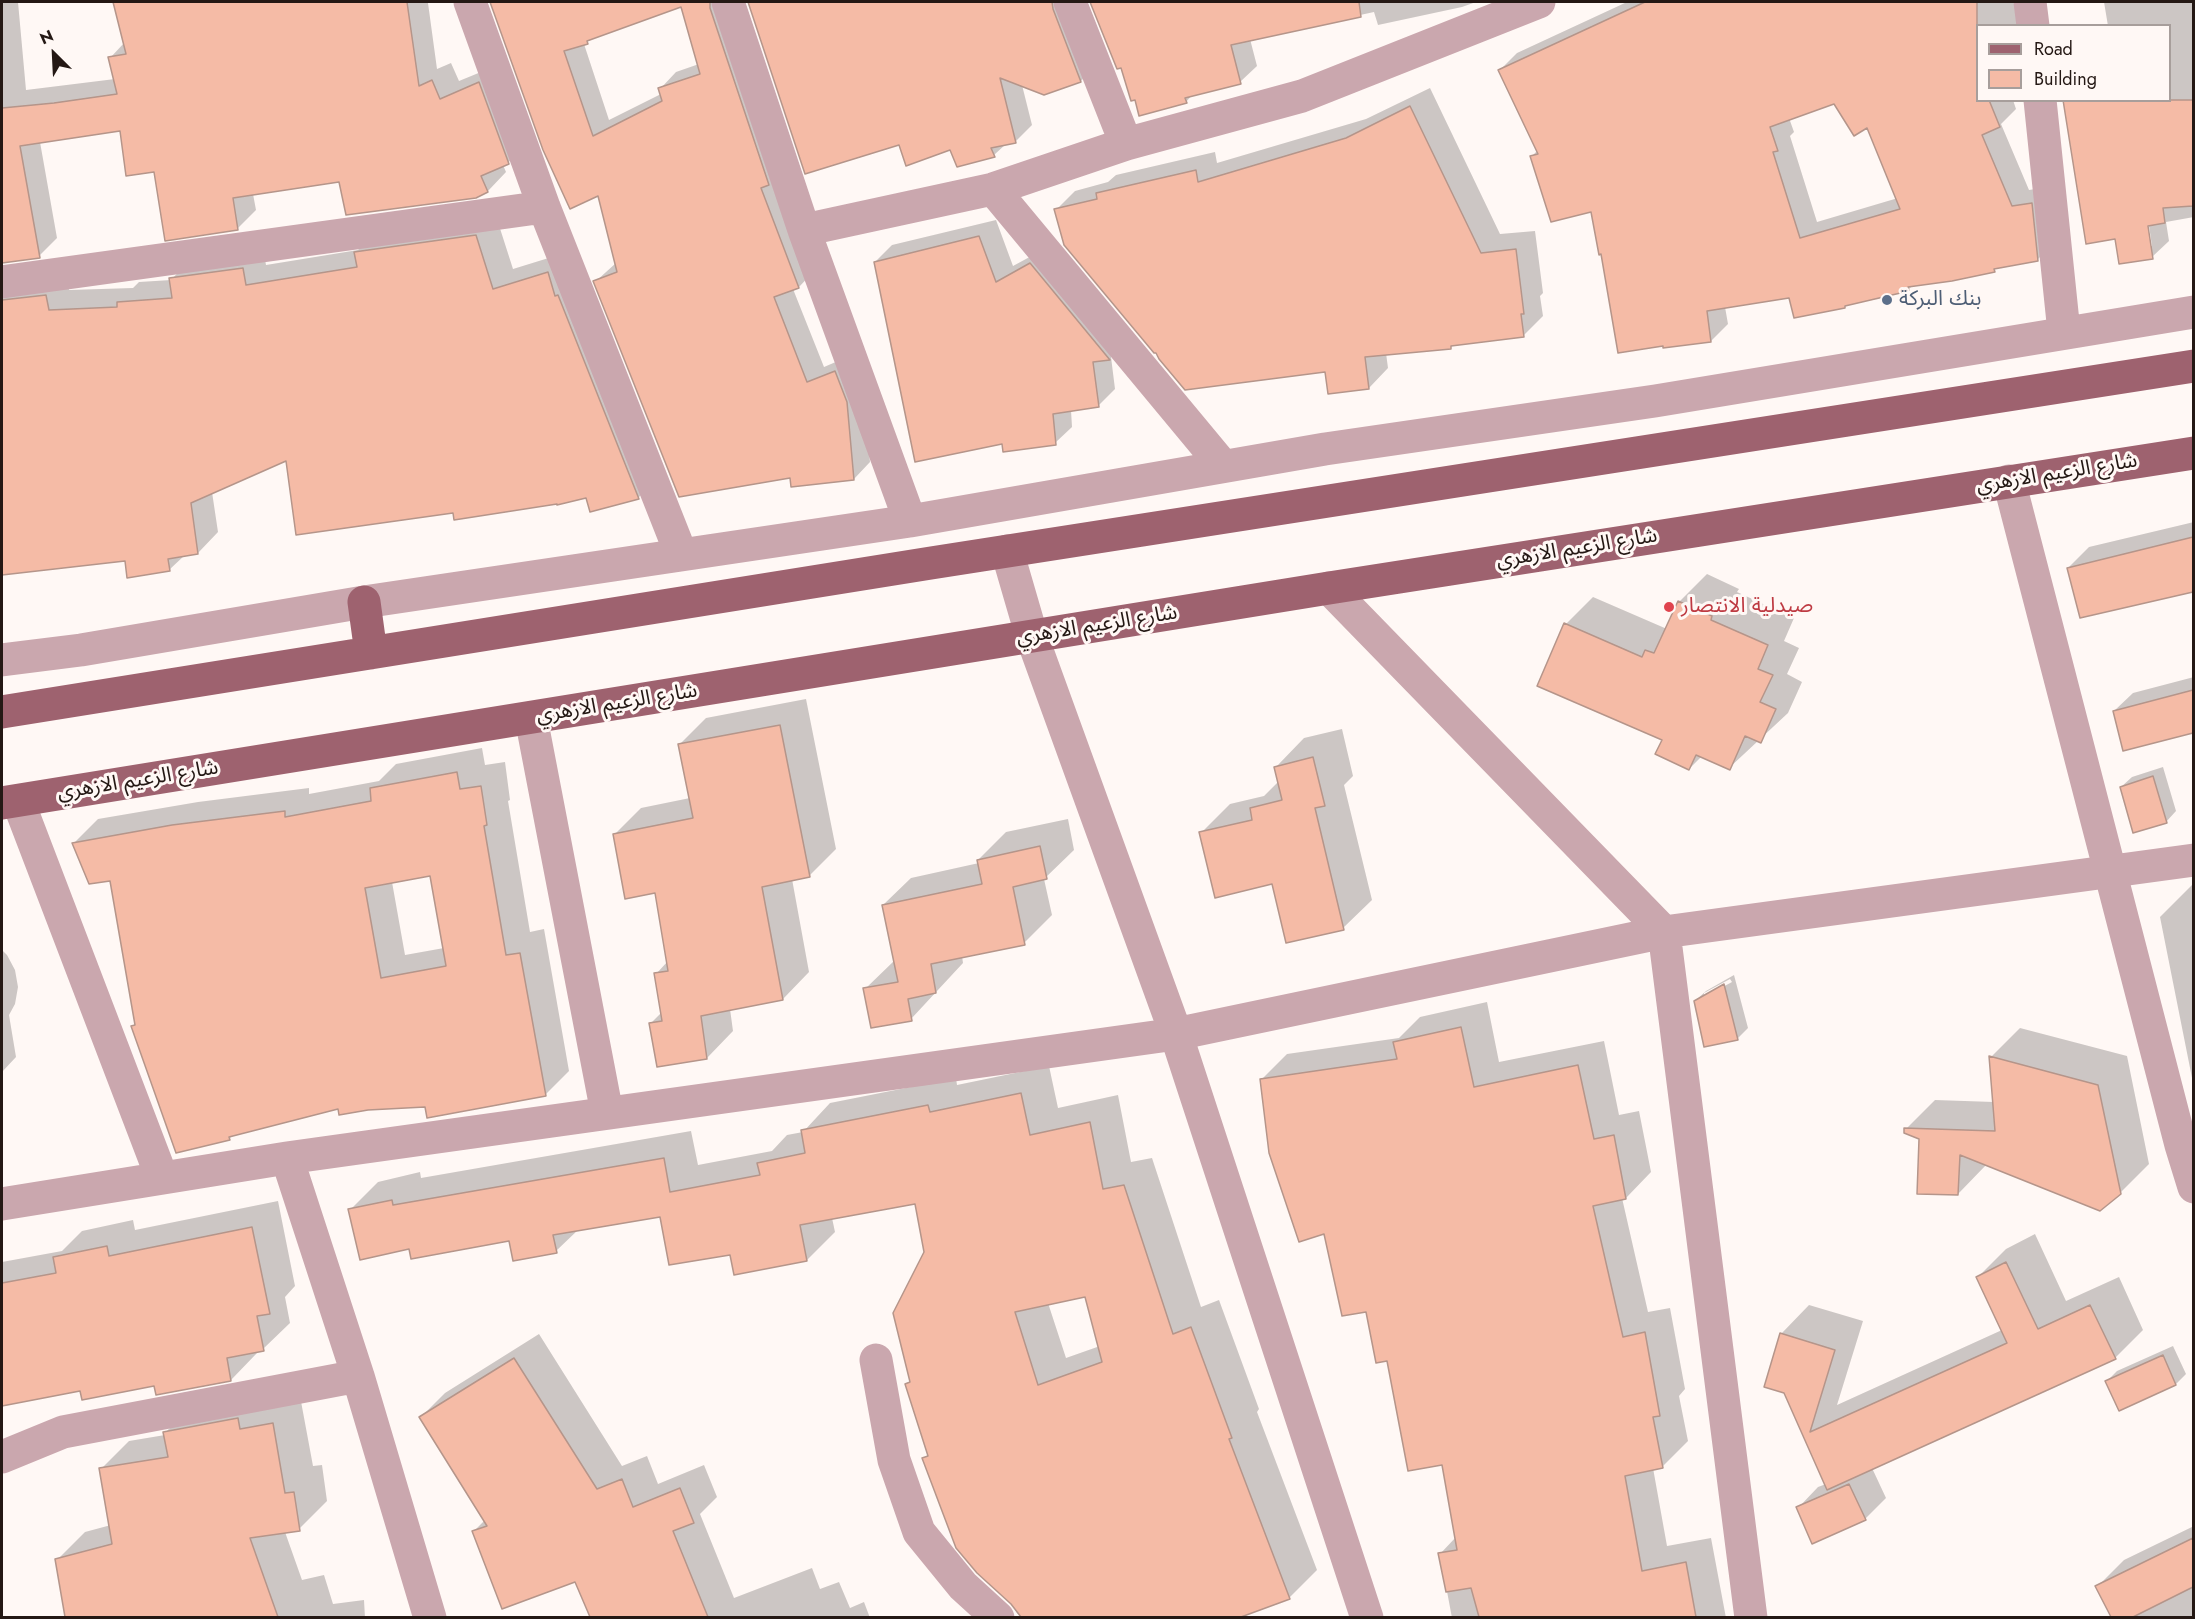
<!DOCTYPE html>
<html>
<head>
<meta charset="utf-8">
<style>
  body { margin:0 }
  #map { position:relative; width:2195px; height:1619px; overflow:hidden; background:#fff8f5; font-family:Jost,sans-serif }
  canvas { display:block }
  .frame { position:absolute; inset:0; border:3px solid #241814; pointer-events:none }
  .legend { position:absolute; left:1976px; top:24px; width:195px; height:78px; box-sizing:border-box; background:#fff8f5; border:2px solid #a79e9b; margin:0; padding:8px 10px; list-style:none; font-size:18px; color:#241814 }
  .legend li { display:flex; align-items:center; gap:12px; height:30px }
  .legend b { width:30px; border:2px solid #a79e9b }
  .north { position:absolute; left:24px; top:24px; width:60px; height:60px; -webkit-text-stroke:4px #fff8f5; paint-order:stroke; rotate:336deg; font-size:16px; font-weight:700; line-height:24px; text-align:center; color:#241814 }
  .north::after { content:''; display:block; margin:auto; width:21px; height:27px; background:#241814; clip-path:polygon(50% 0,100% 100%,50% 72%,0 100%) }
</style>
</head>
<body>
<div id="map">
<canvas width="2195" height="1619"></canvas>
<div class="frame"></div>
<ul class="legend">
<li><b style="height:8px;background:#9e626f"></b>Road</li>
<li><b style="height:16px;background:#f5bba6"></b>Building</li>
</ul>
<div class="north">N</div>
</div>
<script>
const g = document.querySelector('canvas').getContext('2d');
g.lineJoin = 'round';
function fill(path, color) {
  g.fillStyle = color;
  g.fill(path, 'evenodd');
}
function shape(rows) {
  const path = new Path2D();
  for (const r of rows) {
    path.moveTo(r[0], r[1]);
    for (let i = 2; i < r.length; i += 2) path.lineTo(r[i], r[i + 1]);
  }
  return path;
}
function strokePath(path, color, width, dash) {
  g.strokeStyle = color;
  g.lineWidth = width;
  g.lineCap = dash ? 'butt' : 'round';
  g.setLineDash(dash || []);
  g.stroke(path);
}
function drawText(font, color, halo, rows, align = 'center') {
  g.font = font + ' Jost,"Noto Sans Arabic",sans-serif';
  g.lineWidth = 6;
  g.setLineDash([]);
  g.textBaseline = 'middle';
  g.strokeStyle = halo;
  g.fillStyle = color;
  for (const [text, x, y, turn = 0] of rows) {
    g.save();
    g.translate(x, y);
    g.rotate((+turn || 0) * Math.PI / 180);
    g.textAlign = isNaN(turn) ? turn : align;
    if (halo) g.strokeText(text, 0, 0);
    g.fillText(text, 0, 0);
    g.restore();
  }
}
const shadow = shape([
  [2,2,18,2,26,90,115,79,110,58,125,42,115,2,441,2,428,3,437,69,451,63,459,81,498,65,526,144,508,163,503,165,506,172,488,191,475,196,340,181,253,194,256,210,237,229,156,170,121,129,40,142,57,238,39,256,2,262],
  [491,2,730,2,815,270,799,287,793,289,824,367,852,355,863,385,870,462,854,479,791,476,595,282,616,263,599,194,545,149],
  [682,5,699,64,676,72,660,89,661,94,609,120,584,44,593,37],
  [749,2,1073,2,1097,64,1081,81,1044,94,1022,85,1032,125,1015,142,1006,144,994,155,958,166,950,148,900,144,806,172],
  [1091,2,1476,2,1462,7,1378,25,1374,12,1250,39,1257,66,1240,82,1193,94,1186,102,1136,98,1122,66,1118,68],
  [1627,2,2013,2,2026,26,1978,26,1978,100,2013,100,2016,109,2001,124,2029,190,2048,187,2054,243,2037,260,1998,267,1994,270,1913,285,1908,290,1790,296,1725,307,1728,324,1711,341,1602,253,1592,210,1531,157,1538,150,1500,70,1517,53],
  [1835,102,1868,126,1898,198,1817,222,1790,136,1794,132,1789,118],
  [2104,2,2194,2,2194,217,2166,222,2169,241,2152,257,2120,262,2170,100,2170,26,2108,26],
  [2145,219,2148,219,2152,246,2149,246],
  [1430,88,1500,234,1535,231,1543,293,1540,296,1543,316,1524,335,1453,345,1451,347,1386,353,1388,368,1369,388,1327,371,1056,210,1075,191,1108,182,1116,175,1215,152,1217,163,1366,119],
  [496,216,513,269,568,252,659,477,638,498,587,496,454,512,287,459,212,492,218,532,198,553,185,555,169,570,126,559,2,574,2,284,67,275,69,290,133,288,139,282,171,280,192,258,263,248,266,265,358,250,376,232],
  [996,220,1013,266,1048,247,1126,342,1111,357,1115,389,1098,406,1071,410,1072,427,1055,443,1003,443,875,262,892,245],
  [2194,522,2194,590,2081,616,2068,568,2089,547],
  [1707,574,1739,589,1737,592,1794,618,1784,641,1799,648,1787,674,1802,682,1788,713,1729,768,1702,756,1689,769,1566,624,1593,597,1667,629,1679,602],
  [2194,677,2194,731,2124,749,2114,711,2133,693],
  [806,699,836,849,809,876,792,879,809,972,783,999,730,1009,733,1031,707,1058,651,1023,662,1012,656,974,668,961,656,891,615,834,641,808,690,798,680,744,706,718],
  [1342,729,1353,776,1344,785,1372,900,1343,928,1201,833,1230,804,1264,796,1279,781,1276,767,1304,738],
  [482,748,485,765,505,762,510,800,508,801,530,932,544,929,569,1071,545,1095,426,1105,339,1108,234,1134,229,1139,133,1027,136,1023,111,879,74,843,98,819,198,802,309,788,309,794,379,781,396,764],
  [431,874,444,948,405,955,392,882],
  [2163,767,2176,811,2166,822,2121,787,2132,777],
  [1068,819,1074,850,1044,879,1052,915,1024,943,962,956,963,963,911,1019,865,989,895,960,883,905,911,878,979,863,978,860,1006,832],
  [2194,883,2194,1088,2160,917],
  [2,950,7,955,15,970,18,987,15,1004,9,1015,16,1057,2,1072],
  [1734,975,1748,1028,1738,1038,1705,1046,1695,1001,1706,991],
  [1730,979,1732,982,1704,997,1704,993],
  [1487,1002,1499,1062,1604,1041,1619,1115,1639,1111,1651,1172,1626,1198,1622,1198,1648,1312,1670,1308,1685,1389,1679,1396,1688,1441,1662,1467,1653,1468,1667,1546,1711,1538,1726,1618,1452,1618,1440,1554,1456,1537,1443,1463,1388,1360,1368,1310,1325,1232,1261,1080,1287,1054,1399,1038,1420,1017],
  [2020,1028,2127,1056,2149,1164,2120,1193,1987,1164,1958,1194,1921,1138,1906,1129,1935,1100,1994,1102,1991,1057],
  [1049,1066,1058,1108,1118,1095,1131,1162,1152,1158,1201,1307,1219,1300,1259,1409,1257,1412,1317,1570,1289,1598,1236,1618,1023,1618,1017,1613,924,1458,929,1454,907,1384,911,1380,926,1252,917,1202,832,1218,835,1232,807,1260,732,1253,662,1215,578,1230,556,1251,511,1239,410,1247,350,1210,378,1182,420,1172,421,1178,691,1131,698,1165,772,1151,787,1135,803,1132,830,1103,956,1078,957,1085],
  [1086,1295,1100,1346,1066,1358,1048,1303],
  [278,1201,295,1286,285,1297,290,1323,263,1349,257,1351,257,1353,231,1380,81,1390,2,1405,2,1262,62,1251,82,1231,133,1220,135,1230],
  [2035,1234,2066,1301,2119,1277,2143,1330,2115,1358,1872,1468,1886,1498,1865,1519,1798,1508,1818,1487,1826,1484,1785,1392,1781,1334,1809,1305,1863,1321,1837,1405,2002,1330,1978,1277,2006,1249],
  [539,1334,622,1466,647,1456,658,1484,704,1465,717,1497,700,1514,734,1598,812,1568,820,1589,839,1582,850,1608,864,1602,870,1618,591,1618,576,1580,474,1531,485,1520,421,1417,445,1393],
  [2173,1346,2186,1374,2176,1384,2119,1409,2107,1381,2117,1371],
  [300,1396,313,1466,322,1465,327,1501,299,1529,285,1532,302,1580,324,1575,333,1604,364,1600,365,1618,67,1618,57,1560,85,1532,111,1525,101,1469,129,1441,165,1435,165,1433,192,1405],
  [2194,1526,2194,1618,2113,1618,2097,1587,2124,1560]
]);
const building = shape([
  [113,2,407,2,419,86,432,80,440,99,479,82,509,164,481,176,488,192,476,198,346,215,339,182,233,198,238,230,165,241,154,172,126,176,120,131,20,146,40,258,2,263,2,108,54,103,117,94,108,57,126,54,113,2],
  [490,2,710,2,710,8,769,185,761,188,799,288,774,297,807,382,835,371,847,402,854,480,791,487,790,478,679,497,593,281,617,272,598,196,570,209,543,150,490,2],
  [681,7,700,74,658,88,662,101,593,136,564,51,588,44,587,41,681,7],
  [748,2,1052,2,1053,9,1081,82,1044,95,1000,78,1016,143,991,148,995,157,957,167,950,150,906,166,899,145,805,174,748,2],
  [1090,2,1359,2,1361,17,1231,45,1241,84,1185,98,1187,103,1139,116,1135,100,1131,101,1121,68,1117,69,1090,2],
  [1645,2,1977,2,1977,100,1989,100,2000,127,1982,135,2012,206,2032,203,2038,261,1994,269,1995,272,1952,281,1908,287,1909,291,1845,306,1845,308,1794,318,1789,298,1707,311,1711,342,1663,348,1663,346,1618,353,1601,254,1599,255,1591,212,1551,222,1530,156,1538,154,1498,70,1645,2],
  [1834,104,1854,136,1867,128,1900,209,1800,238,1773,152,1778,151,1770,127,1834,104],
  [2063,100,2193,100,2193,206,2163,208,2165,223,2148,226,2153,259,2119,264,2115,239,2086,244,2063,100],
  [1410,106,1481,253,1516,249,1524,314,1521,314,1524,337,1451,346,1451,349,1365,357,1369,389,1328,394,1325,372,1185,390,1159,359,1156,353,1154,353,1064,245,1054,209,1097,199,1096,193,1196,170,1198,182,1346,138,1410,106],
  [476,235,493,289,548,272,555,296,558,295,639,499,590,512,586,498,557,505,557,504,454,520,453,513,296,535,286,461,191,503,198,554,168,559,170,571,127,578,125,561,2,575,2,300,46,295,49,310,117,307,117,302,172,298,169,278,243,268,246,285,357,267,354,252,476,235],
  [979,236,996,282,1030,263,1110,360,1093,362,1099,407,1053,414,1056,445,1003,452,1002,444,915,462,874,262,979,236],
  [2193,537,2193,592,2080,618,2067,568,2193,537],
  [1678,601,1712,616,1711,620,1768,645,1758,669,1773,675,1760,702,1776,709,1761,743,1745,736,1730,770,1696,755,1689,770,1655,754,1662,740,1537,686,1564,623,1642,657,1645,650,1654,653,1678,601],
  [2193,690,2193,733,2123,751,2113,711,2193,690],
  [780,725,810,877,762,887,783,1000,701,1016,707,1059,657,1067,649,1023,662,1021,654,973,668,971,655,893,625,899,613,834,693,818,678,744,780,725],
  [1313,757,1325,806,1315,808,1344,930,1286,943,1272,884,1215,898,1199,832,1252,820,1250,808,1282,800,1274,767,1313,757],
  [457,772,460,789,481,786,487,825,484,826,506,955,520,953,546,1096,427,1118,425,1107,368,1110,339,1115,338,1109,229,1137,230,1140,176,1153,131,1026,135,1025,110,881,89,884,72,843,172,825,285,811,285,817,371,801,370,788,457,772],
  [430,876,446,966,381,978,365,888,430,876],
  [2153,776,2167,823,2133,833,2120,787,2153,776],
  [1040,846,1047,879,1013,887,1025,945,931,964,936,993,908,999,912,1021,871,1028,863,988,898,982,882,905,982,884,977,860,1040,846],
  [1724,984,1738,1040,1704,1047,1694,1001,1724,984],
  [1461,1027,1474,1087,1578,1065,1594,1139,1614,1135,1626,1199,1593,1206,1623,1337,1645,1332,1660,1416,1653,1417,1663,1468,1625,1476,1642,1571,1686,1562,1696,1617,1479,1617,1471,1588,1446,1592,1438,1553,1457,1550,1442,1465,1408,1471,1387,1361,1376,1363,1366,1312,1342,1316,1324,1234,1299,1242,1269,1153,1260,1079,1397,1059,1393,1042,1461,1027],
  [1989,1056,2098,1085,2121,1194,2100,1211,1960,1155,1958,1195,1917,1194,1919,1139,1904,1133,1904,1128,1995,1131,1989,1056],
  [1021,1093,1030,1135,1090,1122,1103,1189,1124,1185,1173,1334,1191,1327,1232,1438,1229,1439,1290,1599,1241,1617,1021,1617,1011,1604,977,1573,956,1548,922,1458,928,1456,905,1384,910,1382,893,1313,924,1252,915,1204,800,1225,807,1261,734,1275,730,1255,669,1265,660,1217,553,1235,557,1253,513,1261,509,1241,411,1259,409,1249,360,1260,348,1209,392,1200,393,1205,664,1158,670,1192,760,1175,757,1163,805,1153,801,1130,928,1105,930,1112,1021,1093],
  [1085,1297,1102,1362,1038,1385,1015,1312,1085,1297],
  [252,1227,270,1314,257,1316,264,1351,227,1358,231,1381,156,1395,154,1386,82,1400,80,1391,2,1406,2,1283,56,1273,53,1257,107,1246,109,1256,252,1227],
  [2006,1262,2038,1329,2090,1305,2116,1359,1827,1490,1784,1393,1764,1387,1780,1333,1835,1350,1810,1432,2007,1343,1976,1277,2006,1262],
  [2163,1355,2176,1385,2119,1411,2105,1381,2163,1355],
  [514,1358,597,1489,622,1479,633,1507,680,1488,694,1523,673,1531,708,1617,590,1617,575,1582,502,1609,472,1531,487,1526,419,1417,514,1358],
  [238,1418,240,1429,273,1423,285,1493,294,1492,300,1531,250,1538,278,1617,65,1617,55,1559,112,1544,99,1468,168,1457,163,1432,238,1418],
  [1849,1484,1866,1520,1812,1544,1796,1507,1849,1484],
  [2193,1538,2193,1587,2133,1617,2111,1617,2095,1586,2193,1538]
]);
const minor = shape([
  [470,2,544,207,681,554],
  [728,2,804,230,910,521],
  [1070,2,1126,144],
  [2030,2,2033,26],
  [2040,100,2064,332],
  [993,189,1223,466],
  [804,230,993,189,1126,144,1302,96,1539,2],
  [2,282,544,207],
  [2009,481,2181,1145,2194,1153],
  [1007,551,1032,637,1176,1034,1367,1618],
  [1329,588,1664,932,1751,1618],
  [2,660,81,650,364,602,910,521,1325,449,1655,401,2194,312],
  [531,718,607,1113],
  [18,801,162,1178],
  [2181,1145,2194,1187],
  [287,1158,358,1376,430,1618],
  [2,1204,287,1158,1176,1034,1664,932,2194,860],
  [876,1360,894,1460,919,1532,963,1586,998,1618],
  [2,1457,63,1432,358,1376]
]);
const primary = shape([
  [364,602,371,653],
  [2,712,931,563,2194,366],
  [2,803,1329,588,2194,453]
]);
const markers = [
  [1887,300,6,"#5c6f8a"],
  [1669,607,6,"#e0444e"]
];
const serviceNames = [
  ["بنك البركة",1899,300]
];
const streetNames = [
  ["شارع الزعيم الازهري",2057,474,-9],
  ["شارع الزعيم الازهري",1577,549,-9],
  ["شارع الزعيم الازهري",1097,626,-9],
  ["شارع الزعيم الازهري",617,704,-9],
  ["شارع الزعيم الازهري",138,781,-9]
];
const healthNames = [
  ["صيدلية الانتصار",1681,607]
];
fill(shadow, '#0003');
fill(building, '#f5bba6');
strokePath(building, '#b5958a', 1.5);
strokePath(minor, '#caa7ae', 33);
strokePath(primary, '#9e626f', 33);
for (const [x, y, r, color] of markers) {
  const dot = new Path2D();
  dot.arc(x, y, r, 0, 2 * Math.PI);
  g.fillStyle = color;
  g.fill(dot);
  strokePath(dot, '#fff8f5', 2);
}
drawText('21px', '#4e5e75', '#fff8f5', serviceNames, 'left');
drawText('21px', '#241814', '#fff8f5', streetNames);
drawText('21px', '#be3a42', '#fff8f5', healthNames, 'left');
</script>
</body>
</html>
